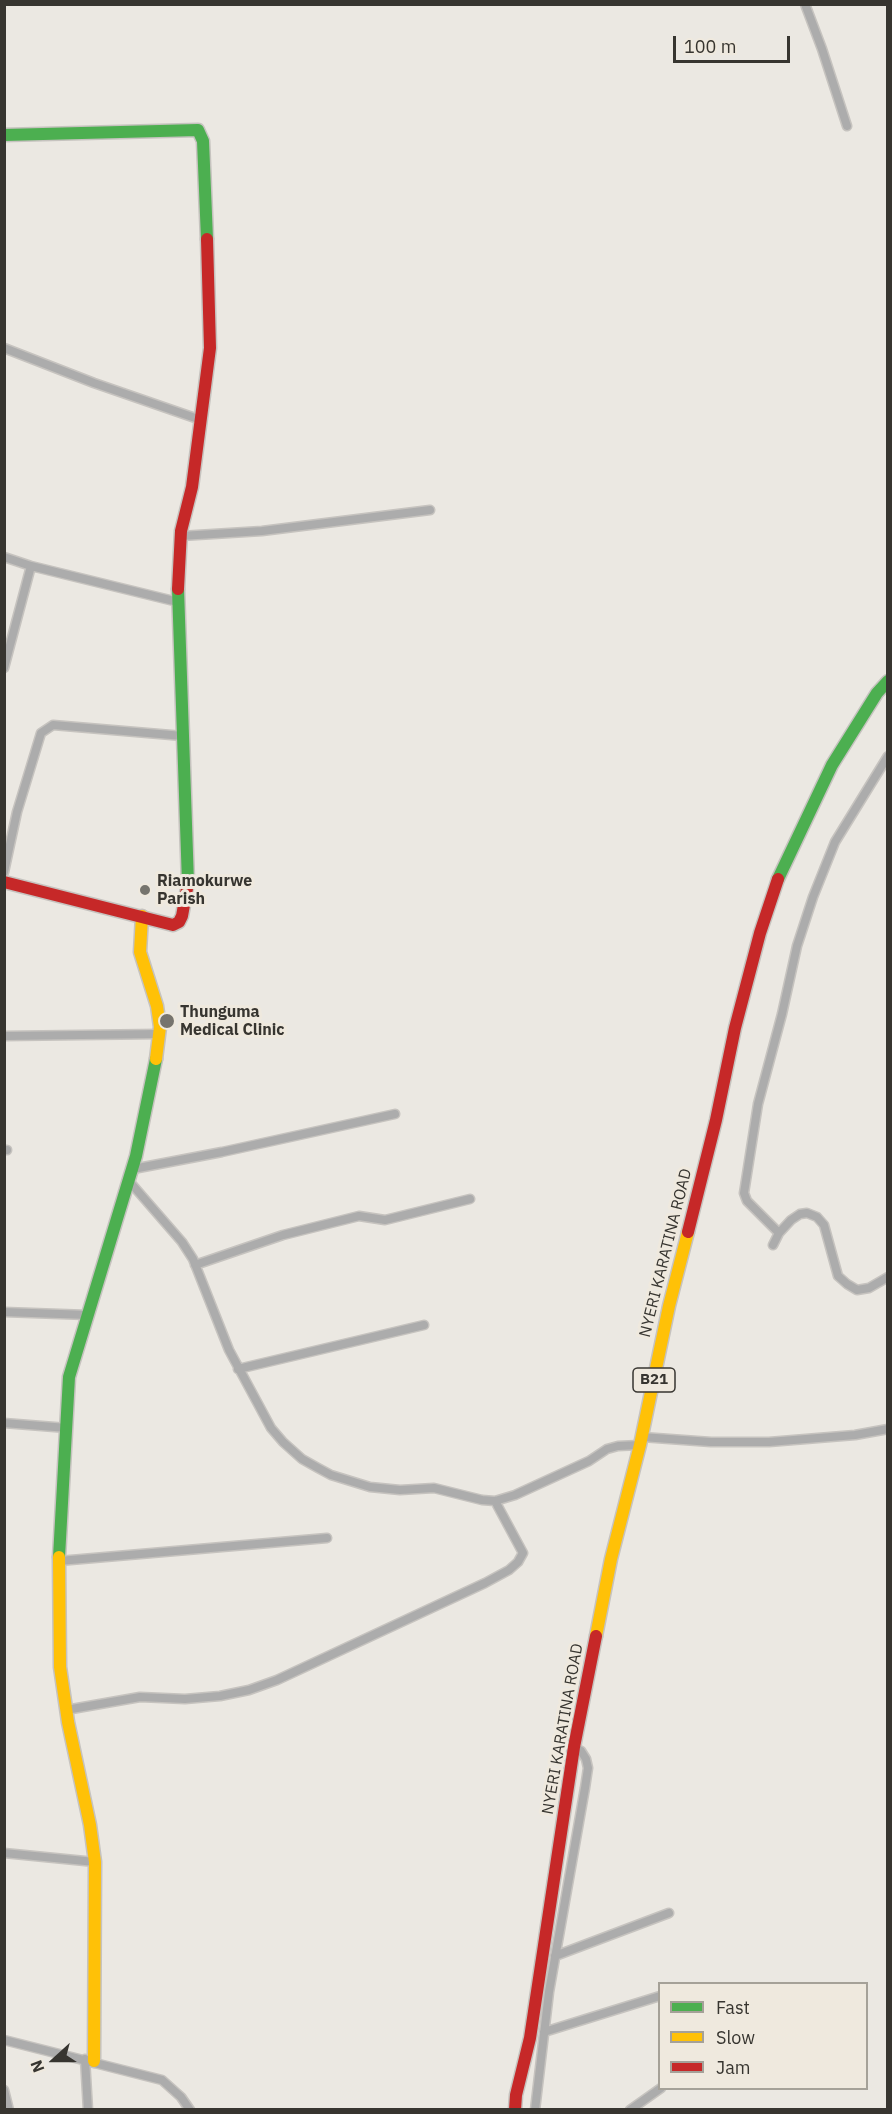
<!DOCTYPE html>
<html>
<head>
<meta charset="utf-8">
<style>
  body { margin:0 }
  #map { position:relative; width:892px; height:2114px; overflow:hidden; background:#ebe8e2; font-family:"IBM Plex Sans",sans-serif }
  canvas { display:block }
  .frame { position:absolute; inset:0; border:6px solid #373530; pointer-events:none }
  .legend { position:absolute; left:658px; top:1982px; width:210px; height:108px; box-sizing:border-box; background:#efe9de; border:2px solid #a5a198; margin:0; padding:8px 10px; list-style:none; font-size:18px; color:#373530 }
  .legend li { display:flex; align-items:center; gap:12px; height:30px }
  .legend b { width:30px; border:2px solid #a5a198 }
  .north { position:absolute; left:24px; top:2030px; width:60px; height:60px; -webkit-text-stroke:4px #efe9de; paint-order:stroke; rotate:249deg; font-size:16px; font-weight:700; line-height:24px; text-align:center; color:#373530 }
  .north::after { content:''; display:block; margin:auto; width:21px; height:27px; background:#373530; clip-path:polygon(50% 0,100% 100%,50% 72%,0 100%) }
  .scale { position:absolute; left:673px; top:36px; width:117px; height:27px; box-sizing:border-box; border:3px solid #373530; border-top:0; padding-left:8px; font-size:18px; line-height:21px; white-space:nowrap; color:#373530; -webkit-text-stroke:4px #efe9de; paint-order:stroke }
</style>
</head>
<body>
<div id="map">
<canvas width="892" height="2114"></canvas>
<div class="frame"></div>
<ul class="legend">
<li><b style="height:8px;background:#4caf50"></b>Fast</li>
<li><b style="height:8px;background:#ffc107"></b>Slow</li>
<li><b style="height:8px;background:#c62828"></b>Jam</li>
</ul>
<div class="north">N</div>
<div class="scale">100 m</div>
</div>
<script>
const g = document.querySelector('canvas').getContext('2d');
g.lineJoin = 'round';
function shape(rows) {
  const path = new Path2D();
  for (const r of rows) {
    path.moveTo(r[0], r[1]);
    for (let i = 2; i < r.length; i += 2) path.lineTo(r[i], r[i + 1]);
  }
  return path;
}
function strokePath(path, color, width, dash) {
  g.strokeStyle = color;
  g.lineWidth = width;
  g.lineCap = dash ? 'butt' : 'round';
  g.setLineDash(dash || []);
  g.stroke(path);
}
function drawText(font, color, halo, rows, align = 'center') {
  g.font = font + ' "IBM Plex Sans",sans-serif';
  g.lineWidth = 6;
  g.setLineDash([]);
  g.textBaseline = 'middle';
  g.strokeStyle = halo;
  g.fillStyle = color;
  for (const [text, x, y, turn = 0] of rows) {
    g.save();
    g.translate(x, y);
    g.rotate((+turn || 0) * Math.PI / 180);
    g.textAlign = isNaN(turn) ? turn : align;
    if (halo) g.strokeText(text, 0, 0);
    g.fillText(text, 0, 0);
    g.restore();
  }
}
const street = shape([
  [805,4,822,49,847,126],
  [4,348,94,383,201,420],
  [181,536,262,531,430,510],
  [4,557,31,566,178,602],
  [4,668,31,566],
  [4,872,17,812,41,733,53,725,183,736],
  [4,1036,159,1034],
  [4,1150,7,1150],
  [133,1169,222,1152,395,1114],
  [129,1181,182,1242,193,1259,229,1350,271,1428,283,1442,302,1459,318,1468,331,1475,370,1487,400,1490,434,1488,482,1500,495,1501,515,1495,589,1461,607,1449,618,1446,640,1445],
  [779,1233,747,1201,744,1193,758,1104,782,1014,797,946,813,897,835,842,888,756],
  [773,1245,779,1233,791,1220,800,1214,807,1213,817,1217,824,1225,838,1276,847,1284,857,1290,869,1288,888,1277],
  [195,1265,283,1235,359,1216,385,1220,470,1199],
  [4,1312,88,1315],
  [238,1369,424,1325],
  [4,1423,67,1428],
  [642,1437,711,1442,769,1442,855,1435,888,1429],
  [59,1561,327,1538],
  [66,1710,140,1697,185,1699,220,1696,249,1690,277,1680,485,1583,509,1570,518,1562,523,1553,495,1501],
  [4,1853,95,1862],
  [555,1956,669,1913],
  [544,2032,660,1996],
  [4,2040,162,2080,181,2097,190,2110],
  [85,2059,88,2110],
  [4,2090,9,2110],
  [535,2110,549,1992,585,1788,588,1768,586,1759,581,1751,574,1747],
  [630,2110,661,2088]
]);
const fast = shape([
  [4,135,198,130,203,141,207,239],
  [178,589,188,883],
  [778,879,832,765,877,693,888,681],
  [59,1557,69,1377,136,1156,156,1059]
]);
const slow = shape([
  [142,916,140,952,157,1006,160,1027,156,1059],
  [59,1557,60,1667,68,1722,90,1825,95,1862,94,2061],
  [596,1636,611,1559,640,1445,669,1306,688,1232]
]);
const jam = shape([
  [178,589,181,531,192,487,210,348,207,239],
  [4,882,173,925,179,922,182,916,188,883],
  [688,1232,716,1120,735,1028,760,933,778,879],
  [515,2110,516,2095,530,2038,574,1747,596,1636]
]);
const markers = [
  [145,890,6,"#76746e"],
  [167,1021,8,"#76746e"]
];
const shields = [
  [654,1380,42]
];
const shieldNames = [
  ["B21",654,1380]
];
const poiNames = [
  ["Riamokurwe",157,881],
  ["Parish",157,899],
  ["Thunguma",180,1012],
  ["Medical Clinic",180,1030]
];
const streetNames = [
  ["NYERI KARATINA ROAD",666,1253,-76],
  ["NYERI KARATINA ROAD",563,1729,-80]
];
strokePath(street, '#c6c3bf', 11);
strokePath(fast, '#c6c3bf', 15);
strokePath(slow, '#c6c3bf', 15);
strokePath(jam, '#c6c3bf', 15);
strokePath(street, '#acacac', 8);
strokePath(fast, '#4caf50', 12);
strokePath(slow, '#ffc107', 12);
strokePath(jam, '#c62828', 12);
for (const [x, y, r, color] of markers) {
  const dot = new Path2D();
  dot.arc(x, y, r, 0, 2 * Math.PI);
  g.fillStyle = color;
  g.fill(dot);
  strokePath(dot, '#efe9de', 2);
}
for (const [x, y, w] of shields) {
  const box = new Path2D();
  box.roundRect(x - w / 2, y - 12, w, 24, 4.5);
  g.fillStyle = '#efe9de';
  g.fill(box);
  strokePath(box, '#373530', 1.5);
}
drawText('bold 15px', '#373530', null, shieldNames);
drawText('bold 16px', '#373530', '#efe9de', poiNames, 'left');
drawText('16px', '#373530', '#efe9de', streetNames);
</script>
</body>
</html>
